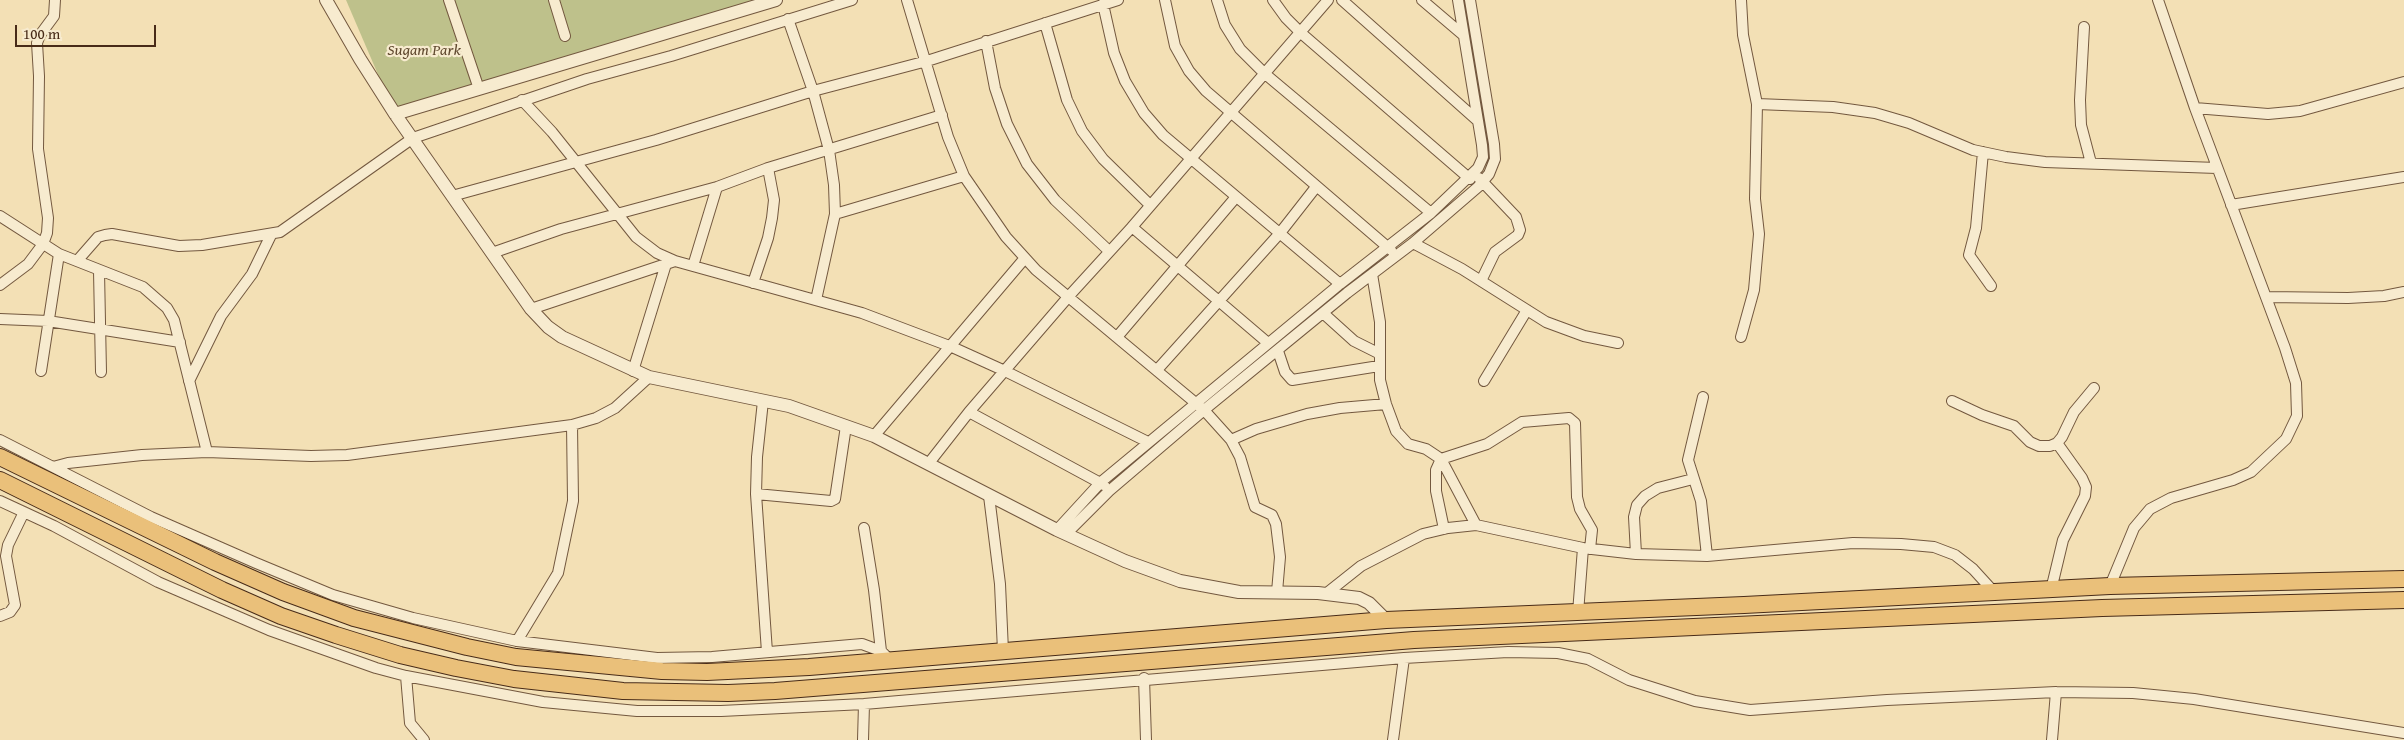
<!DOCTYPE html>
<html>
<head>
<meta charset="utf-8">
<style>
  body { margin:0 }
  #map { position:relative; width:2404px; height:740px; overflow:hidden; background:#f3e0b5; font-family:"Gentium Book Plus",serif }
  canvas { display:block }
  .scale { position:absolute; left:15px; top:25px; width:141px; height:22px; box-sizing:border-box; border:2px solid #482b18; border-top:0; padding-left:6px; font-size:15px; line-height:18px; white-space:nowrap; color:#482b18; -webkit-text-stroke:4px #f7ebcf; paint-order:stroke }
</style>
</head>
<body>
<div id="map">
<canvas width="2404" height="740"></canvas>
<div class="scale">100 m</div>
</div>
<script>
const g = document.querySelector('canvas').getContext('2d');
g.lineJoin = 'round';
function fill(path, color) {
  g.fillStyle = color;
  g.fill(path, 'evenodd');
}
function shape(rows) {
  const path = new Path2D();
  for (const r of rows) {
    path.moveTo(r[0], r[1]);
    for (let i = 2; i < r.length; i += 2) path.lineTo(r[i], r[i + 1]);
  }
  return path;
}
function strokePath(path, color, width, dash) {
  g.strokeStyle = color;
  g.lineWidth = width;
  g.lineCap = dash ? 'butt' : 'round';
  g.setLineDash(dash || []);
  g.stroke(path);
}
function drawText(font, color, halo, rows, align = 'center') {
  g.font = font + ' "Gentium Book Plus",serif';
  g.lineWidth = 4.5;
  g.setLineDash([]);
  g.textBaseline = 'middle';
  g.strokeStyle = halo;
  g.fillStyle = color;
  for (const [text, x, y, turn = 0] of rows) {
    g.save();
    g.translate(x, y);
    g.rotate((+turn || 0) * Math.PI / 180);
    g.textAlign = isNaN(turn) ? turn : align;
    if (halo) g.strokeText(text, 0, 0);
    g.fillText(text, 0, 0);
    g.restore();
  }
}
const green = shape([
  [346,0,776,0,395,114]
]);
const minor = shape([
  [449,0,479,89],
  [554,0,565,36],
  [907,0,948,137,964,176,1006,237,1036,270,1204,410,1231,440,1240,457,1255,507,1272,515,1276,524,1280,557,1277,592],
  [1165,0,1175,46,1189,71,1206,91,1391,250],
  [1217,0,1225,25,1240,49,1264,73,1431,213],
  [1273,0,1286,18,1301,33,1470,179],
  [1342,0,1478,121],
  [1422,0,1462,34],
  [1741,0,1743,35,1757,104,1755,199,1759,234,1754,290,1741,337],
  [1103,4,1114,53,1125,81,1144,113,1163,135,1340,284],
  [788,19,813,91,829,150,834,185,835,214,816,300],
  [1045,23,1067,100,1082,131,1103,159,1150,205],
  [2084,27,2080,100,2081,125,2091,163],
  [986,41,995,88,1007,124,1027,164,1055,200,1109,251],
  [522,100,552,132,636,237,657,253,675,261,862,313,952,347,1005,371,1148,442],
  [1757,104,1833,107,1875,113,1909,123,1973,150,2006,157,2045,162,2217,168],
  [2195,108,2268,114,2300,111,2404,82],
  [1983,152,1976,228,1969,255,1991,286],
  [1479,178,1516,217,1520,230,1518,235,1495,252,1481,281],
  [452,196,656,140,813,91,927,61,1118,0],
  [2231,205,2404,177],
  [835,214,964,176],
  [0,216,59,254,143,287,167,308,174,320,207,452],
  [1132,227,1268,343],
  [1413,243,1462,269,1546,322,1584,336,1618,343],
  [492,253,561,229,717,187,768,168,942,115],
  [77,261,98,237,105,235,112,234,179,246,202,245,280,232,413,138,587,79,671,56,852,0],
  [693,266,717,187],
  [99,271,101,372],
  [1372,274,1380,322,1380,380,1386,404,1396,431,1408,444,1426,449,1441,459,1476,525],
  [753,283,768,238,772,218,774,200,768,168],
  [0,285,28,264,43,244,47,233,48,218,38,149,39,76,37,43,40,35,54,16,55,0],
  [2266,297,2348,298,2384,296,2404,292],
  [531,309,675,261],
  [1323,313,1354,341,1380,354],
  [0,319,48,321,180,342],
  [1117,337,1236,197],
  [1278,351,1285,372,1292,380,1379,366],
  [1157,370,1280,233,1316,187],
  [41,371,59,254],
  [633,371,666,264],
  [189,381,221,316,252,274,271,235],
  [1484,381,1527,310],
  [1703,397,1688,460,1701,501,1707,556],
  [763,401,757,457,756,494,767,652],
  [1952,401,1982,415,2014,426,2030,442,2039,446,2050,446,2057,443,2062,437,2074,412,2094,388],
  [969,412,1104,485],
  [874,436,1025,258],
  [0,440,151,517,256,563,333,595,413,618,517,641,657,658,712,657,862,644,881,651,890,660],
  [1231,440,1256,429,1307,414,1340,408,1386,404],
  [929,463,969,412,1069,296,1132,227,1328,0],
  [53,467,68,463,142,455,207,452,311,456,347,455,572,425,596,418,615,408,649,377],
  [756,494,831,501,835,499,846,426],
  [989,496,1000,584,1003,651],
  [0,501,54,526,158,582,269,630,376,668,406,676,543,702,637,711,721,711,864,704,1404,658,1508,652,1558,653,1588,659,1629,680,1695,701,1750,710,1887,700,2056,692,2133,693,2194,699,2404,733],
  [864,528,874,590,881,651],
  [1444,529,1436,491,1436,470,1441,459,1487,444,1522,422,1569,418,1575,423,1577,497,1580,509,1592,530,1590,549],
  [1057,530,1101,482,1340,284,1431,213,1478,168,1483,157,1482,145,1458,0],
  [1066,534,1109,491,1204,410,1347,293,1413,243,1478,187,1489,174,1495,159,1494,144,1470,0],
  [1636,554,1634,517,1637,505,1645,496,1658,488,1693,479],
  [2110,586,2134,528,2150,509,2171,498,2233,480,2251,472,2286,439,2297,416,2296,383,2285,348,2195,108,2158,0],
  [2051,590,2063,540,2085,496,2086,487,2082,478,2057,443],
  [1327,593,1361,566,1423,534,1448,528,1476,525,1583,548,1636,554,1707,556,1853,543,1901,544,1934,547,1955,555,1973,569,1994,592],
  [1578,613,1583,548],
  [0,616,10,612,15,605,6,556,8,545,24,512],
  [517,641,558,573,573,501,572,425],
  [406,676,410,723,424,740],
  [1144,678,1146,740],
  [863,740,864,704],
  [1393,740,1404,658],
  [2052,740,2056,692]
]);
const tertiary = shape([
  [326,0,360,59,395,114,531,309,548,327,562,337,649,377,789,406,874,436,1057,530,1125,561,1180,581,1239,592,1318,593,1359,598,1369,603,1386,620],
  [395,114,776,0]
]);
const trunk = shape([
  [0,457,215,562,283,592,354,618,467,647,516,657,662,671,707,672,809,667,1386,620,1744,605,2110,586,2404,579],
  [0,480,222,590,281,616,336,635,400,655,456,668,514,679,623,691,728,693,775,691,1414,640,2102,608,2404,600]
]);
const parkNames = [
  ["Sugam Park",424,51]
];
fill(green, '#bec18b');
strokePath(minor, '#73583f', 12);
strokePath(tertiary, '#73583f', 14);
strokePath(trunk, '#482b18', 18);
strokePath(minor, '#f7ebcf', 10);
strokePath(tertiary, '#f7ebcf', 12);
strokePath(trunk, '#eac07a', 16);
drawText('italic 16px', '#60492f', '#f7ebcf', parkNames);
</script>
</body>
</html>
